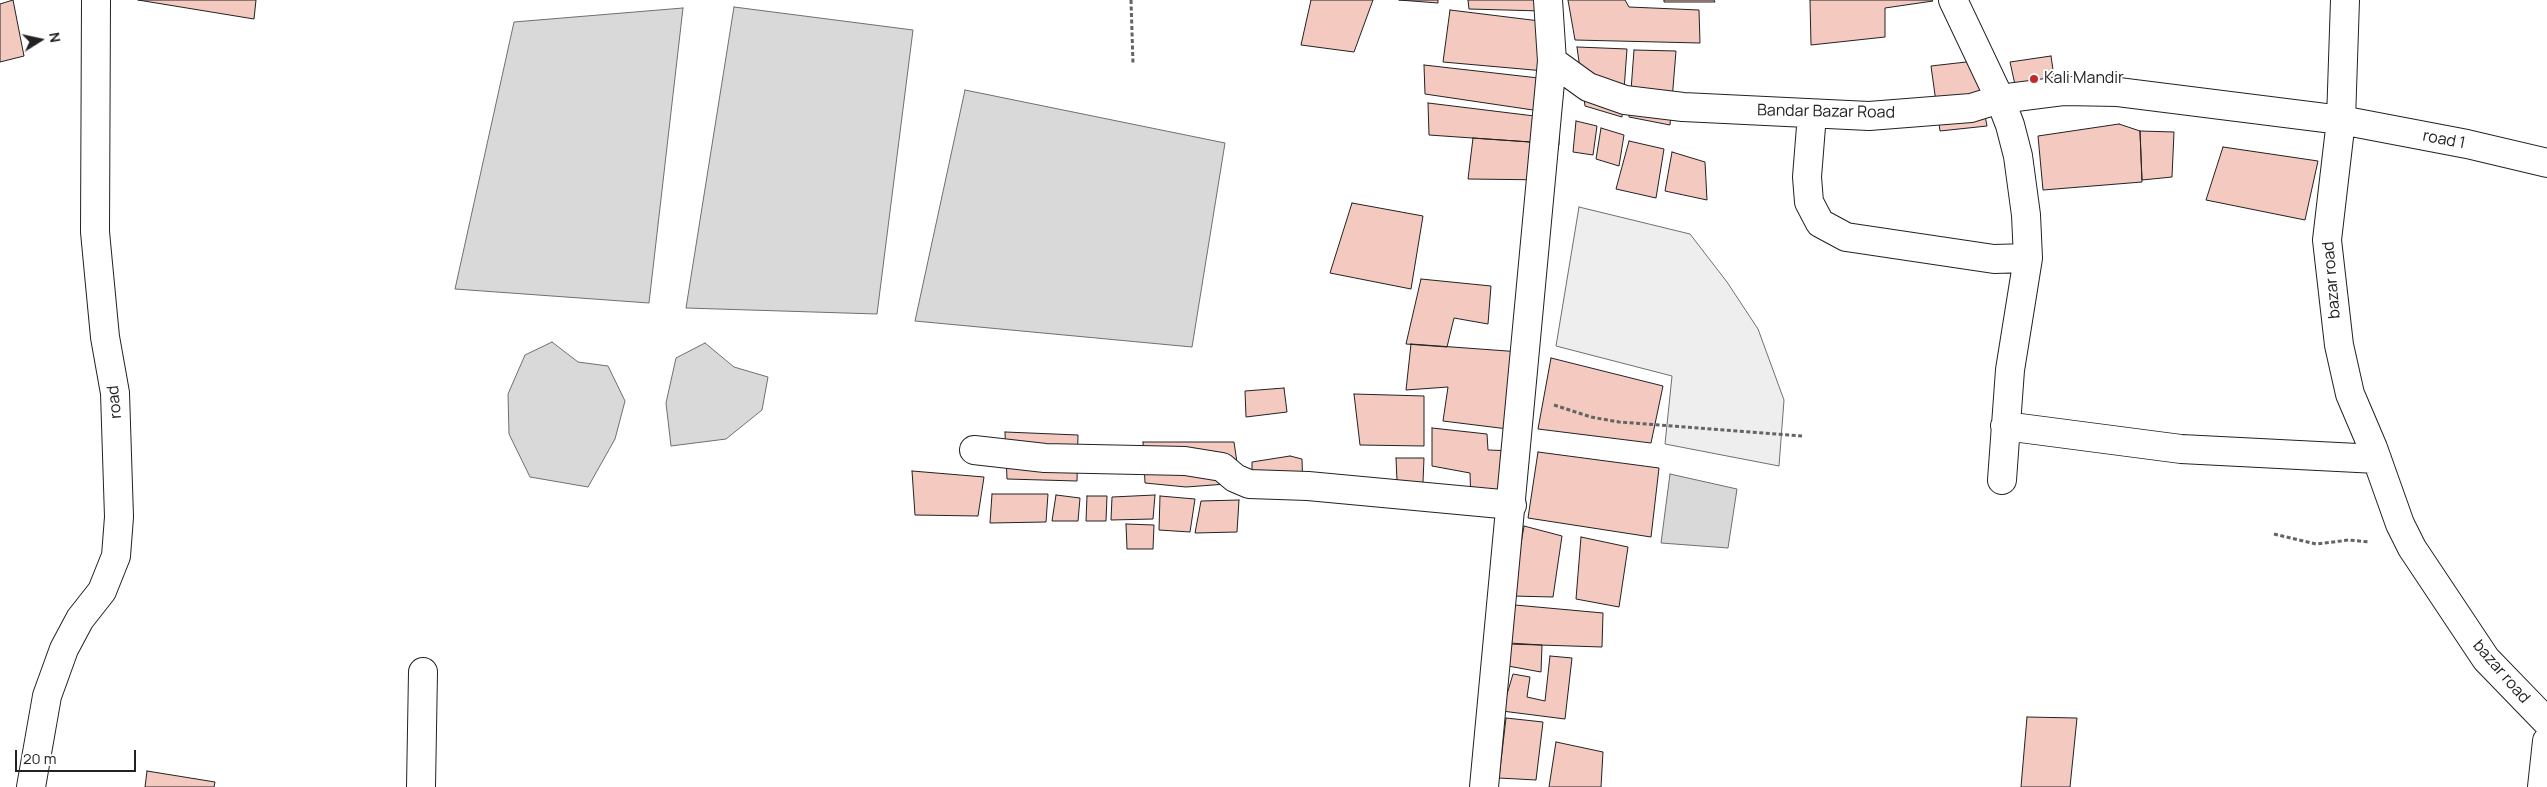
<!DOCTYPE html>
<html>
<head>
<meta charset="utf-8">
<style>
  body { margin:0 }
  #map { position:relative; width:2547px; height:787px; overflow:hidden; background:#fff; font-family:Manrope,sans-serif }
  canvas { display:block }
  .north { position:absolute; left:15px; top:15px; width:50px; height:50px; -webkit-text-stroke:4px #fff; paint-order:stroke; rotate:80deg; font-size:14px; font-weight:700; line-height:20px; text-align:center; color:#222 }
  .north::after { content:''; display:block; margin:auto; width:18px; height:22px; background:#222; clip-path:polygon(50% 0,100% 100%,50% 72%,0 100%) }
  .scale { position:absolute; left:15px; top:750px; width:121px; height:22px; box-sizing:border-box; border:2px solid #222; border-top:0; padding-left:6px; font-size:15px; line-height:18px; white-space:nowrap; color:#222; -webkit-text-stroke:4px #fff; paint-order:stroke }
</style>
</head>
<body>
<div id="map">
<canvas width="2547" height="787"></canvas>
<div class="north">N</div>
<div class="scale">20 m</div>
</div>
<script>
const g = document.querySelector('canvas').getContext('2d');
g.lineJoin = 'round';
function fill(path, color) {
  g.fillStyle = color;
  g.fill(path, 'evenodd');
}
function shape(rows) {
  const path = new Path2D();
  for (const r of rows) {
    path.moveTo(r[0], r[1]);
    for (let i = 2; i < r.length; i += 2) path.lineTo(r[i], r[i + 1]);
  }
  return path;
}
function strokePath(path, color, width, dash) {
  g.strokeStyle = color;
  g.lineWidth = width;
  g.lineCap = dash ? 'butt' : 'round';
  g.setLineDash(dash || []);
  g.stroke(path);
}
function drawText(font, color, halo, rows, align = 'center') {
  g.font = font + ' Manrope,sans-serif';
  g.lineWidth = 4;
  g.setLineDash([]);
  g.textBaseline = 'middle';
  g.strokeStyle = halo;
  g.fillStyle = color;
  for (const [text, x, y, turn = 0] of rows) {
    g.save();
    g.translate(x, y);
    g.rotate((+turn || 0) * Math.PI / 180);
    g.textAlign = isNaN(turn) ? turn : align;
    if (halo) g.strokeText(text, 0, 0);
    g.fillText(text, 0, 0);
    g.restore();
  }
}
const green = shape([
  [1579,207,1690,234,1727,282,1758,329,1784,400,1779,466,1665,444,1672,376,1556,346,1579,207]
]);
const water = shape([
  [734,7,913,30,877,314,686,308,734,7],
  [683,8,649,303,455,289,514,22,683,8],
  [965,90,1225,143,1192,347,915,321,965,90],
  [552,342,578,362,608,366,625,401,615,439,588,487,530,477,509,434,508,394,525,355,552,342],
  [705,343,734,367,768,377,762,410,726,439,671,446,666,403,676,358,705,343],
  [1670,474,1737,489,1728,548,1661,543,1670,474]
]);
const building = shape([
  [13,0,24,56,0,62,0,4,13,0],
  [138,0,256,0,254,19,138,0],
  [1311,0,1373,0,1354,52,1301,45,1311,0],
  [1399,0,1438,0,1438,3,1399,0],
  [1468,0,1540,0,1542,11,1469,9,1468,0],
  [1568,0,1625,0,1629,7,1699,10,1700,43,1575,40,1568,0],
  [1664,0,1714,0,1715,2,1664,2,1664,0],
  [1810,0,1932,0,1933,1,1885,8,1885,37,1811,45,1810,0],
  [1450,10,1548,22,1556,72,1443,62,1450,10],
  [1577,47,1627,49,1622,117,1585,106,1577,47],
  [1634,50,1676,51,1670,125,1629,117,1634,50],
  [2051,56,2057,97,2019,103,2010,62,2051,56],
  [1975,61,1987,126,1940,131,1931,66,1975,61],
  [1424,65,1556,80,1560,114,1425,94,1424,65],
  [1428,103,1559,119,1559,144,1429,135,1428,103],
  [1576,121,1597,126,1593,155,1573,152,1576,121],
  [2119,124,2140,131,2142,182,2043,190,2038,136,2119,124],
  [1601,128,1624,135,1619,166,1596,159,1601,128],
  [2140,131,2174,132,2172,177,2142,180,2140,131],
  [1473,138,1559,144,1551,180,1468,179,1473,138],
  [1629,141,1664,149,1656,198,1616,189,1629,141],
  [2223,147,2318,161,2305,220,2206,200,2223,147],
  [1672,152,1705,162,1707,200,1665,191,1672,152],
  [1352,203,1423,216,1411,289,1330,273,1352,203],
  [1421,279,1491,286,1488,324,1454,318,1447,347,1406,344,1421,279],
  [1411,344,1521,352,1516,430,1443,421,1448,387,1406,390,1411,344],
  [1551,358,1663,386,1651,443,1538,429,1551,358],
  [1284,388,1287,412,1246,417,1245,391,1284,388],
  [1354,394,1424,396,1424,446,1360,445,1354,394],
  [1432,428,1487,434,1488,450,1516,451,1506,513,1471,504,1470,473,1432,466,1432,428],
  [1005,432,1078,435,1077,481,1007,479,1005,432],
  [1143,442,1234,442,1240,483,1186,487,1145,483,1143,442],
  [1538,452,1659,468,1651,537,1528,518,1538,452],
  [1290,456,1302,459,1303,494,1252,477,1252,462,1290,456],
  [1396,458,1424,458,1422,505,1398,503,1396,458],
  [912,471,984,477,978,516,915,515,912,471],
  [992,494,1048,494,1046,522,990,523,992,494],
  [1056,495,1080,498,1078,521,1052,521,1056,495],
  [1155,495,1153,519,1111,520,1112,497,1155,495],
  [1087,496,1107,496,1106,521,1086,521,1087,496],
  [1160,496,1195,499,1190,532,1159,530,1160,496],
  [1239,500,1237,532,1195,533,1201,501,1239,500],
  [1126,524,1154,525,1153,549,1127,549,1126,524],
  [1524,526,1562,536,1553,597,1512,596,1524,526],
  [1581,537,1628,547,1619,607,1576,599,1581,537],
  [1515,605,1603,613,1602,647,1508,644,1515,605],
  [1509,643,1542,645,1541,672,1508,666,1509,643],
  [1550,656,1572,658,1565,719,1502,711,1513,674,1530,677,1527,697,1545,701,1550,656],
  [2027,717,2077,718,2070,787,2021,787,2027,717],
  [1506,718,1543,722,1536,780,1499,778,1506,718],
  [1556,742,1603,752,1601,787,1549,787,1556,742],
  [147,771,215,782,214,787,145,787,147,771]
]);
const path = shape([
  [1131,0,1133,64],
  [1554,405,1591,417,1619,422,1802,436],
  [2274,534,2316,544,2349,540,2369,542]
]);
const street = shape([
  [2345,0,2341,120,2467,144,2547,163],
  [1552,61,1588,87,1625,100,1683,107,1869,116,1971,108,2000,99,1953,0],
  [1812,114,1807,177,1809,202,1820,223,1846,237,1994,259,2028,258,2026,215,2018,156,2010,125,2000,99,2063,91,2118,92,2341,120,2327,240,2339,345,2350,394,2373,448,2400,524,2412,548,2486,659,2547,722],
  [2005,426,2181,449,2377,459],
  [974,450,1045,458,1185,461,1222,467,1235,478,1249,484,1308,486,1512,505],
  [2002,480,2010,370,2028,258],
  [31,787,47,696,64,649,80,619,102,591,116,556,119,517,115,393,105,337,95,232,96,0],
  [421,787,423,672],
  [1484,787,1552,61,1548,0],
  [2542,787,2547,741]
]);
const markers = [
  [2034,79,5,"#c62828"]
];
const poiNames = [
  ["Kali Mandir",2044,79]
];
const streetNames = [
  ["Bandar Bazar Road",1826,112,1],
  ["road 1",2444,140,11],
  ["bazar road",2332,280,-95],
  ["road",115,402,-95],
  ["bazar road",2501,672,49]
];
fill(green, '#eee');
strokePath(green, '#6f6f6f', 1);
fill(water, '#d9d9d9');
strokePath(water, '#6f6f6f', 1);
fill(building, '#f3c9c0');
strokePath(building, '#222', 1);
strokePath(street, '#222', 30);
strokePath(path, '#646464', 3, [4, 2.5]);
strokePath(street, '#fff', 28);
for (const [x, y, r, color] of markers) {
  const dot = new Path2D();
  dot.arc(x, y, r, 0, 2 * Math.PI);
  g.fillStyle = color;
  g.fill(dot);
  strokePath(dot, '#fff', 2);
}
drawText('16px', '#222', '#fff', poiNames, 'left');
drawText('16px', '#222', '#fff', streetNames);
</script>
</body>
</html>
